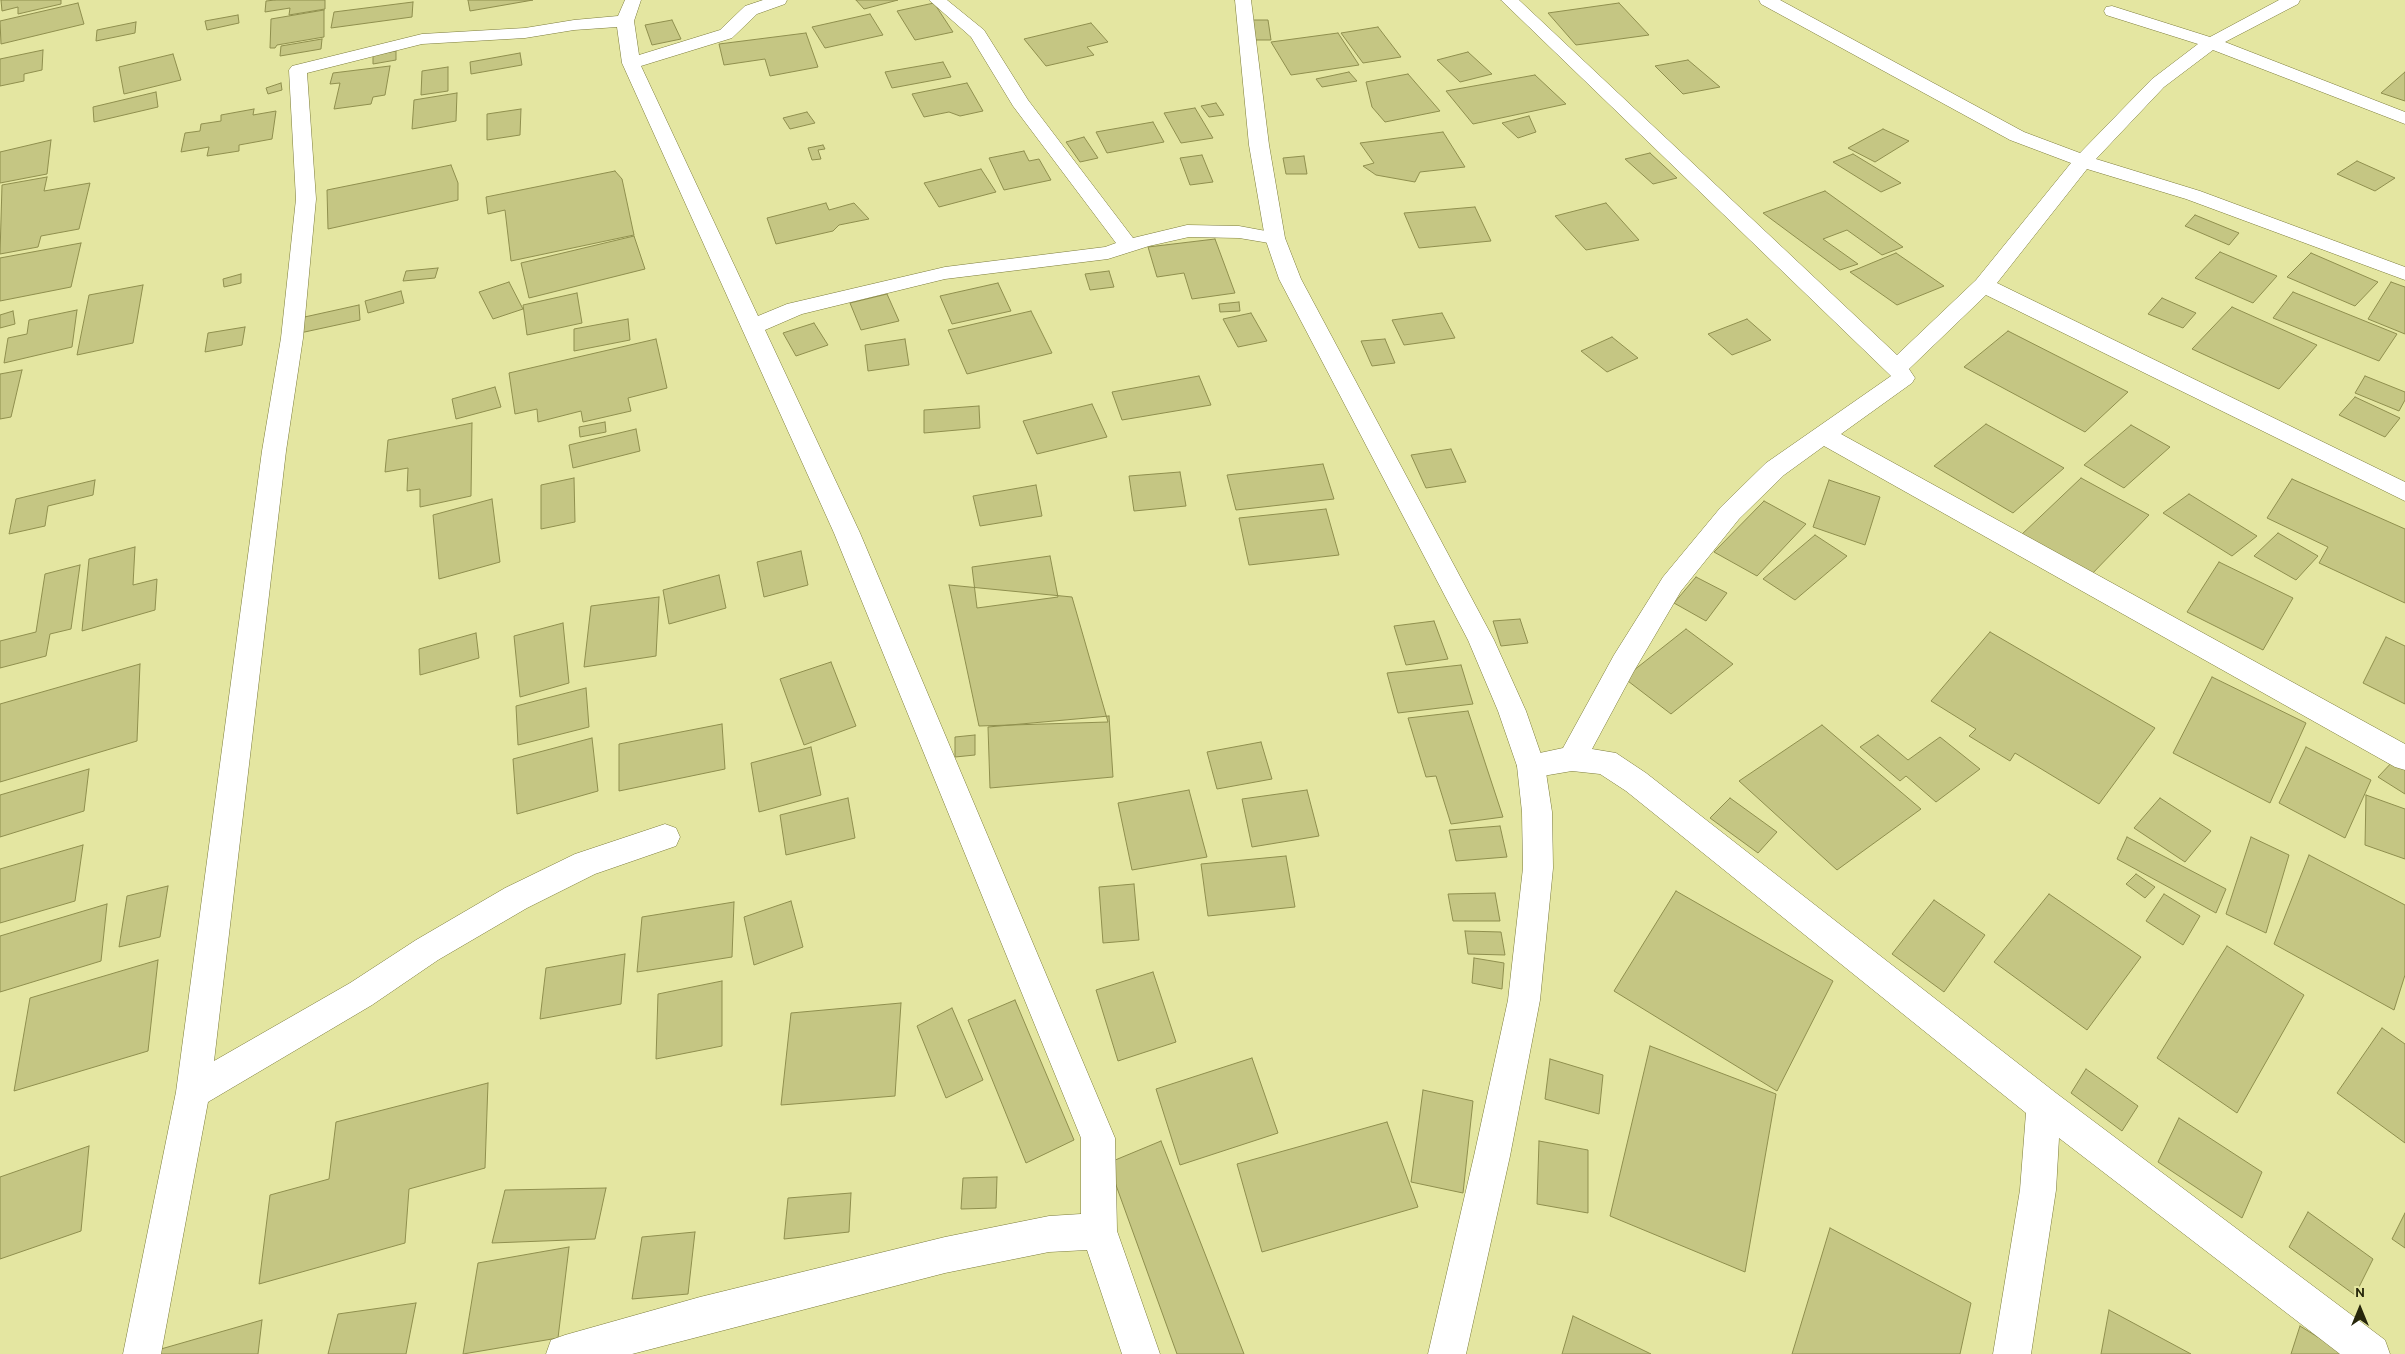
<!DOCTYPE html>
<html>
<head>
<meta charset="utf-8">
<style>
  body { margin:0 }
  #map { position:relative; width:2405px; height:1354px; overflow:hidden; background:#e4e6a1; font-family:Overpass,sans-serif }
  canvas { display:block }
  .north { position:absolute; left:2335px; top:1284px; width:50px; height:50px; -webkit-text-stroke:4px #e4e6a1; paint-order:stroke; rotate:0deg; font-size:14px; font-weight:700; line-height:20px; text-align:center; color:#26260b }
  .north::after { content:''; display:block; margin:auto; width:18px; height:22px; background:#26260b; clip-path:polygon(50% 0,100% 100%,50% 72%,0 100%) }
</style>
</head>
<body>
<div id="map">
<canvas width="2405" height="1354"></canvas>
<div class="north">N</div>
</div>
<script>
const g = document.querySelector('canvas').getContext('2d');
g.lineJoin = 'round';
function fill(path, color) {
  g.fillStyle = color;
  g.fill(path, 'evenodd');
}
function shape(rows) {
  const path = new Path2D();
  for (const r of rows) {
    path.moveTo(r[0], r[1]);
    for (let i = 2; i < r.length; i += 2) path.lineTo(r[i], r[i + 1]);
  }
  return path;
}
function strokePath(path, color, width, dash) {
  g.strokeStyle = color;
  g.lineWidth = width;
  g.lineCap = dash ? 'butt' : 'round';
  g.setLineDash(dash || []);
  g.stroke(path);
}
const building = shape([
  [1,0,61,0,61,4,18,14,18,7,2,11,1,0],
  [275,0,325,0,325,9,289,15,290,8,265,12,266,1,275,0],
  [468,0,533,0,470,11,468,0],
  [856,0,898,0,864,9,856,0],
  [413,2,412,17,331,28,334,12,413,2],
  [78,3,84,24,1,44,0,21,78,3],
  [934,3,953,32,915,40,897,11,934,3],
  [1619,3,1649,35,1576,45,1548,13,1619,3],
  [324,10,324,37,277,45,275,48,270,48,271,19,324,10],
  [870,14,883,35,825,48,812,27,870,14],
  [238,15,239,23,207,30,205,21,238,15],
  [672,20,681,39,652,45,645,25,672,20],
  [1253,20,1268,20,1271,40,1255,40,1253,20],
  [136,22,135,33,96,41,97,30,136,22],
  [1091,23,1108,42,1087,47,1094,55,1046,66,1024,39,1091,23],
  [1378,27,1401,57,1363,63,1341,33,1378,27],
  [806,33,818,67,770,76,765,59,724,65,719,44,806,33],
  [1338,33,1359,65,1291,75,1271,42,1338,33],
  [322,39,321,49,280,56,281,46,322,39],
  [43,50,42,70,24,74,24,81,0,86,0,59,43,50],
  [396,51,396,60,373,64,373,55,396,51],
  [1468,52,1492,74,1460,82,1437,60,1468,52],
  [520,53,522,65,471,74,470,62,520,53],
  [173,54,181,80,124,94,119,67,173,54],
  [1688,60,1720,87,1683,94,1655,66,1688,60],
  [943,62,951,77,892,88,885,72,943,62],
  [390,66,385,95,373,97,371,104,334,109,340,83,330,84,333,73,390,66],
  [448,67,448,91,421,95,422,71,448,67],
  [1349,72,1357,81,1322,87,1316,79,1349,72],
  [2405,72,2405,101,2381,93,2405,72],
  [1408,74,1440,111,1385,122,1372,107,1366,82,1408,74],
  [1535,75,1566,104,1473,124,1446,91,1535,75],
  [281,83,282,90,268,94,266,88,281,83],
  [967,83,983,111,960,116,949,112,924,117,912,94,967,83],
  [156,92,158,107,94,122,93,107,156,92],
  [457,93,456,121,412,129,414,100,457,93],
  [1216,103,1224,115,1209,117,1201,106,1216,103],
  [1195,108,1213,138,1181,143,1164,113,1195,108],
  [254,109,253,115,276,111,272,139,239,145,239,151,207,156,209,147,181,152,185,133,200,131,201,124,221,121,221,115,254,109],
  [521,109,520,135,487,140,487,114,521,109],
  [807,112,815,123,790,129,783,118,807,112],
  [1529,116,1536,132,1518,138,1502,123,1529,116],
  [1153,122,1164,142,1107,153,1096,132,1153,122],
  [1883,129,1909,141,1875,162,1848,148,1883,129],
  [1443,132,1465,167,1420,172,1415,182,1376,175,1363,166,1374,163,1360,143,1443,132],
  [1084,137,1098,158,1080,162,1066,142,1084,137],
  [51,140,47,174,0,183,0,152,51,140],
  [823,145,825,149,818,150,821,159,812,160,808,148,823,145],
  [1024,151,1029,161,1039,159,1051,180,1004,190,989,158,1024,151],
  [1650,153,1677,178,1653,184,1625,159,1650,153],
  [1853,154,1901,183,1881,192,1833,162,1853,154],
  [1202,155,1213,182,1190,185,1180,158,1202,155],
  [1304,156,1307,174,1286,174,1283,158,1304,156],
  [2357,161,2395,178,2375,191,2337,174,2357,161],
  [451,165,458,183,458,200,328,229,327,190,451,165],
  [981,169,996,192,939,207,924,183,981,169],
  [615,171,622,179,634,235,511,261,505,210,488,214,486,197,615,171],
  [47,177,44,191,90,183,79,229,41,236,38,247,0,254,2,185,47,177],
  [1825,191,1903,247,1882,255,1847,230,1823,239,1858,264,1840,270,1763,213,1825,191],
  [826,203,829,210,854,203,869,219,839,225,833,231,776,244,767,218,826,203],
  [1606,203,1639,240,1586,250,1555,216,1606,203],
  [1475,207,1491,241,1419,248,1404,213,1475,207],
  [2195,215,2239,233,2229,245,2185,226,2195,215],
  [634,236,645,269,529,298,521,263,634,236],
  [1215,239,1235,293,1192,299,1184,273,1157,277,1148,247,1215,239],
  [81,243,71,287,0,301,0,258,81,243],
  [2220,252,2277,276,2253,303,2195,278,2220,252],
  [1896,253,1944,286,1897,305,1850,272,1896,253],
  [2311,253,2378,282,2355,306,2287,277,2311,253],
  [438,268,435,278,403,281,406,271,438,268],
  [1109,271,1114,287,1090,290,1085,274,1109,271],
  [241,274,241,283,224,287,223,279,241,274],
  [509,282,523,309,493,319,479,292,509,282],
  [2391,282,2405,287,2405,334,2368,319,2391,282],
  [998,283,1011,311,952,324,940,296,998,283],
  [143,285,133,343,77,355,89,295,143,285],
  [401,291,404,303,368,313,365,301,401,291],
  [2293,292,2397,334,2379,361,2273,318,2293,292],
  [577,293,582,323,527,335,523,305,577,293],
  [887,294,899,321,861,330,850,303,887,294],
  [2162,298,2196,313,2183,328,2148,314,2162,298],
  [1239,302,1240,311,1220,312,1219,304,1239,302],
  [359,305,360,320,300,333,300,318,359,305],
  [2232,307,2317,345,2279,389,2192,349,2232,307],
  [77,310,72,347,4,363,8,338,27,334,29,320,77,310],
  [13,311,15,324,0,328,0,315,13,311],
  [1031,311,1052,353,967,374,948,330,1031,311],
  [1251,313,1267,341,1238,347,1223,319,1251,313],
  [1442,313,1455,338,1404,345,1392,320,1442,313],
  [628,319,630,340,574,351,574,329,628,319],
  [1747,319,1771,340,1732,355,1708,334,1747,319],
  [814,323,828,345,796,356,783,333,814,323],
  [245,327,242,345,205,352,208,333,245,327],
  [2008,331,2128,392,2085,432,1964,367,2008,331],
  [1612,337,1638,358,1607,372,1581,351,1612,337],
  [656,339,667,388,628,398,631,411,583,422,581,411,538,422,537,409,515,414,509,373,656,339],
  [905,339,909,365,868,371,865,345,905,339],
  [1385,339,1395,363,1372,366,1361,341,1385,339],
  [22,370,11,417,0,419,0,374,22,370],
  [1199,376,1211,405,1122,420,1112,392,1199,376],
  [2365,376,2405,392,2405,400,2399,411,2355,393,2365,376],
  [495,387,501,407,456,419,452,399,495,387],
  [2355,397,2400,418,2385,437,2339,415,2355,397],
  [1092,404,1107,437,1037,454,1023,421,1092,404],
  [979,406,980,428,924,433,924,410,979,406],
  [605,422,606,432,580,437,579,427,605,422],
  [472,423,471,496,420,507,420,489,407,491,408,468,385,472,388,440,472,423],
  [1986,424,2064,468,2013,513,1934,466,1986,424],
  [2131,425,2170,447,2124,488,2084,465,2131,425],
  [636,429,640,451,573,468,569,445,636,429],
  [1451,449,1466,482,1426,488,1411,455,1451,449],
  [1323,464,1334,499,1236,510,1227,475,1323,464],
  [1180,472,1186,506,1134,511,1129,476,1180,472],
  [574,478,575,522,541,529,541,485,574,478],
  [2081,478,2149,515,2089,577,2020,536,2081,478],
  [2292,479,2405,529,2405,603,2319,563,2328,547,2267,518,2292,479],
  [95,480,93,495,48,506,45,526,9,534,16,499,95,480],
  [1829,480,1880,497,1865,545,1813,527,1829,480],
  [1036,485,1042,516,980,526,973,496,1036,485],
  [2189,494,2257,536,2232,556,2163,513,2189,494],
  [492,499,500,562,439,579,433,515,492,499],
  [1764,501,1806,524,1757,576,1714,552,1764,501],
  [1326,509,1339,555,1249,565,1239,518,1326,509],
  [2278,533,2318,556,2296,580,2254,556,2278,533],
  [1815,535,1847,556,1795,600,1763,579,1815,535],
  [135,547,133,585,157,579,155,610,82,631,89,559,135,547],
  [801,551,808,585,764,597,757,562,801,551],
  [1050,556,1058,597,977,608,972,567,1050,556],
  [2219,562,2293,598,2263,650,2187,612,2219,562],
  [80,565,71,629,50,634,46,656,0,668,0,641,36,632,45,574,80,565],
  [719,575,726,608,669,624,663,590,719,575],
  [1696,577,1727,593,1706,621,1674,603,1696,577],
  [949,585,1072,597,1108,722,979,726,949,585],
  [659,597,656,656,584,667,591,606,659,597],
  [1520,619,1528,643,1501,646,1493,621,1520,619],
  [1434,621,1448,659,1406,665,1394,626,1434,621],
  [563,623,569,683,520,697,514,636,563,623],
  [1686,629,1733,664,1671,714,1624,678,1686,629],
  [1990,632,2155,728,2099,804,2015,753,2010,761,1969,736,1976,729,1931,701,1990,632],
  [476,633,479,658,420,675,419,649,476,633],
  [2386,637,2405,646,2405,704,2363,683,2386,637],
  [831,662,856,726,804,745,780,679,831,662],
  [140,664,137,741,0,782,0,704,140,664],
  [1461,665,1473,704,1398,713,1387,673,1461,665],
  [2212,677,2306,723,2270,803,2173,753,2212,677],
  [586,688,589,727,518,745,516,706,586,688],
  [1468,711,1503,817,1451,824,1436,776,1426,777,1408,718,1468,711],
  [1109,716,1113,777,990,788,988,727,1109,716],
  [722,724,725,769,619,791,619,744,722,724],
  [1822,725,1921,809,1837,870,1739,781,1822,725],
  [975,735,975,755,955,757,955,737,975,735],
  [1878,735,1908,760,1940,737,1980,769,1936,802,1906,776,1900,781,1860,747,1878,735],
  [592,738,598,791,517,814,513,759,592,738],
  [1261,742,1272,779,1217,789,1207,752,1261,742],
  [811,747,821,795,759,812,751,763,811,747],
  [2306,747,2371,780,2345,838,2279,803,2306,747],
  [2395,759,2405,766,2405,794,2378,777,2395,759],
  [89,769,84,811,0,837,0,795,89,769],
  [1189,790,1207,857,1132,870,1118,803,1189,790],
  [1307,790,1319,836,1252,847,1242,799,1307,790],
  [2366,795,2405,809,2405,859,2365,845,2366,795],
  [848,798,855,838,786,855,780,815,848,798],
  [1730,798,1777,832,1758,853,1710,818,1730,798],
  [2160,798,2211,831,2185,862,2134,828,2160,798],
  [1500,826,1507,857,1456,861,1449,830,1500,826],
  [2127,837,2226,889,2216,913,2117,859,2127,837],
  [2251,837,2289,855,2266,933,2226,914,2251,837],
  [83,845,75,901,0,923,0,869,83,845],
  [2309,855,2405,905,2405,975,2394,1010,2274,944,2309,855],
  [1286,856,1295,907,1208,916,1201,864,1286,856],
  [2136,874,2155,887,2145,898,2126,884,2136,874],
  [1134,884,1139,940,1103,943,1099,887,1134,884],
  [168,886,160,937,119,947,127,896,168,886],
  [1676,891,1833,981,1777,1091,1614,991,1676,891],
  [1495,893,1500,921,1453,921,1448,894,1495,893],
  [2049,894,2141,957,2087,1030,1994,962,2049,894],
  [2164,894,2200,916,2183,945,2146,921,2164,894],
  [1934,900,1985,935,1944,992,1892,954,1934,900],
  [791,901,803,947,754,965,744,917,791,901],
  [734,902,732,957,637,972,642,917,734,902],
  [107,904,101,961,0,992,0,936,107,904],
  [1465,931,1501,932,1505,955,1468,954,1465,931],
  [2227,946,2304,995,2237,1113,2157,1058,2227,946],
  [625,954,621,1004,540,1019,546,968,625,954],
  [1474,958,1504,963,1502,989,1472,983,1474,958],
  [158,960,148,1051,14,1091,30,998,158,960],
  [1153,972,1176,1042,1118,1061,1096,990,1153,972],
  [722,981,722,1046,656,1059,658,994,722,981],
  [1015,1000,1074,1140,1026,1163,968,1020,1015,1000],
  [901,1003,895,1096,781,1105,791,1013,901,1003],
  [952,1008,983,1080,946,1098,917,1026,952,1008],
  [2382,1028,2405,1044,2405,1143,2337,1093,2382,1028],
  [1650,1046,1776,1094,1745,1272,1610,1216,1650,1046],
  [1252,1058,1278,1133,1180,1165,1156,1089,1252,1058],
  [1550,1059,1603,1075,1599,1114,1545,1099,1550,1059],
  [2086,1069,2138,1106,2122,1131,2071,1093,2086,1069],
  [488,1083,485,1168,409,1189,405,1243,259,1284,270,1195,329,1179,336,1122,488,1083],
  [1423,1090,1473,1101,1463,1193,1411,1182,1423,1090],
  [2179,1118,2262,1172,2242,1218,2158,1162,2179,1118],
  [1387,1122,1418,1207,1262,1252,1237,1164,1387,1122],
  [1161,1141,1244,1354,1177,1354,1108,1163,1161,1141],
  [1539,1141,1588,1150,1588,1213,1537,1204,1539,1141],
  [89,1146,81,1231,0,1259,0,1177,89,1146],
  [997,1177,996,1208,961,1209,963,1178,997,1177],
  [606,1188,595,1239,492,1243,505,1190,606,1188],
  [851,1193,849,1232,784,1239,788,1198,851,1193],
  [2308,1212,2373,1259,2355,1295,2289,1247,2308,1212],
  [2405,1213,2405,1248,2392,1239,2405,1213],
  [1830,1228,1971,1303,1960,1354,1792,1354,1830,1228],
  [695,1232,688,1294,632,1299,642,1237,695,1232],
  [569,1247,558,1338,463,1354,478,1263,569,1247],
  [416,1303,406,1354,328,1354,338,1314,416,1303],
  [2109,1310,2191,1354,2101,1354,2109,1310],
  [1573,1316,1651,1354,1562,1354,1573,1316],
  [262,1320,258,1354,153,1354,154,1351,262,1320],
  [2300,1326,2345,1354,2291,1354,2300,1326]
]);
const street = shape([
  [625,0,641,0,634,21,639,55,720,30,745,6,763,0,787,0,785,4,757,14,732,38,641,66,758,316,787,304,945,267,1105,247,1116,243,1013,106,971,37,929,0,947,0,984,30,1028,100,1133,238,1187,225,1239,226,1282,234,1285,238,1282,242,1275,244,1239,238,1189,237,1149,246,1108,259,945,279,802,314,765,330,860,533,1115,1138,1117,1231,1160,1354,1122,1354,1087,1250,1049,1252,945,1273,632,1354,546,1354,551,1340,565,1335,700,1297,945,1237,1049,1216,1081,1214,1081,1138,834,533,622,63,617,27,574,30,525,38,422,44,307,73,316,199,303,338,286,451,214,1061,350,983,416,940,505,888,575,854,665,824,676,828,680,837,676,846,595,874,527,908,438,960,372,1005,208,1102,161,1354,123,1354,176,1092,262,451,281,338,296,199,289,70,292,66,422,34,525,28,574,20,618,16,625,0],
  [1501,0,1519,0,1897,355,1976,280,2071,163,2010,140,1761,4,1759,0,1780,0,2024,132,2080,153,2152,79,2198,44,2106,15,2104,11,2106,7,2112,6,2210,37,2279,0,2300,0,2298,4,2225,42,2405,112,2405,124,2213,50,2164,87,2096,159,2200,191,2405,267,2405,280,2186,199,2087,169,1997,283,2405,482,2405,501,1986,295,1909,369,1915,378,1912,383,1841,434,2405,744,2405,770,2395,767,1824,446,1784,475,1739,519,1681,591,1634,671,1592,749,1616,753,1646,773,2056,1093,2385,1340,2390,1354,2340,1354,2059,1138,2056,1190,2031,1354,1993,1354,2020,1190,2026,1113,1626,791,1600,774,1572,771,1531,778,1521,775,1517,766,1521,757,1563,748,1614,655,1663,577,1721,507,1766,463,1891,376,1501,0]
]);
const secondary = shape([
  [1235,0,1251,0,1269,145,1285,238,1301,279,1494,640,1526,711,1545,766,1552,812,1553,868,1540,1000,1510,1156,1466,1354,1428,1354,1474,1156,1508,1000,1523,868,1522,812,1517,766,1498,711,1468,640,1279,279,1265,238,1249,145,1235,0]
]);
fill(building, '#c5c683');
strokePath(building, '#8f8f4e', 1);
strokePath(street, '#7c7c3b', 1);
strokePath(secondary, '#7c7c3b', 1);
fill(street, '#fff');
fill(secondary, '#fff');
</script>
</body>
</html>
